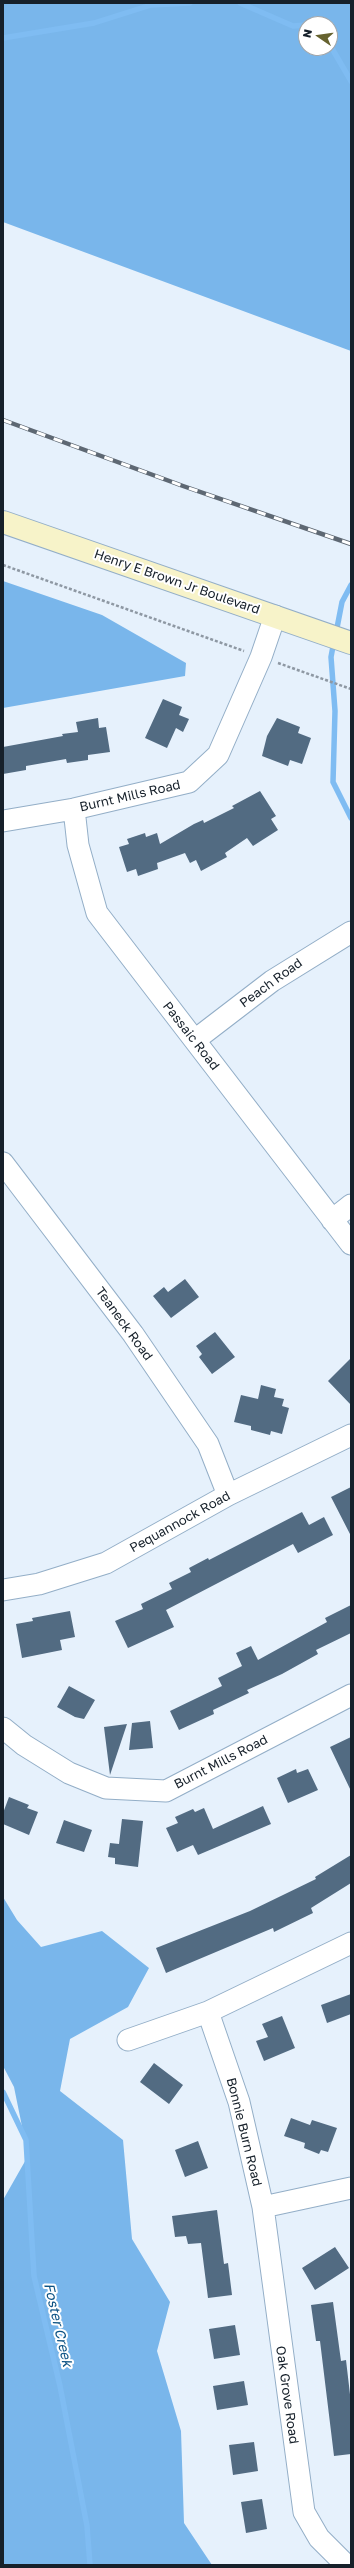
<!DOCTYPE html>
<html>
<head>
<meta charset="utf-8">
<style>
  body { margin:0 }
  #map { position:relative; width:354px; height:2568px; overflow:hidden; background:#e6f1fc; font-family:"Golos Text",sans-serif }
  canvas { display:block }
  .frame { position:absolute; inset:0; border:4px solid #16202a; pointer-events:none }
  .north { position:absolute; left:298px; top:16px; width:40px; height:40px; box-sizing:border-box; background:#fff; border:1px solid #a2a6aa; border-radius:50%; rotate:283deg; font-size:11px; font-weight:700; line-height:16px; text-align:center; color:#16202a }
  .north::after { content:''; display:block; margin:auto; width:14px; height:18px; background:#66622f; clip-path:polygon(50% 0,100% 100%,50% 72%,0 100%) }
</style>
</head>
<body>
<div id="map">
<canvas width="354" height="2568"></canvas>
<div class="frame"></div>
<div class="north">N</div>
</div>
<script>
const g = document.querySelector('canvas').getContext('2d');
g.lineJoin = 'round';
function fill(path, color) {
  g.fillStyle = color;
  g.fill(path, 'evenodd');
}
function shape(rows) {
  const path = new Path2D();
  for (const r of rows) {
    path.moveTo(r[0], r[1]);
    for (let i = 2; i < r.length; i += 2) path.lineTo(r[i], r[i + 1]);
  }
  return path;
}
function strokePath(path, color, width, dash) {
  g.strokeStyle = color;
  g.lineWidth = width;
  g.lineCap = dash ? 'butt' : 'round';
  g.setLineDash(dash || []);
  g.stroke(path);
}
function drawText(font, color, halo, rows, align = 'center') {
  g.font = font + ' "Golos Text",sans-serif';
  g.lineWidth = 4;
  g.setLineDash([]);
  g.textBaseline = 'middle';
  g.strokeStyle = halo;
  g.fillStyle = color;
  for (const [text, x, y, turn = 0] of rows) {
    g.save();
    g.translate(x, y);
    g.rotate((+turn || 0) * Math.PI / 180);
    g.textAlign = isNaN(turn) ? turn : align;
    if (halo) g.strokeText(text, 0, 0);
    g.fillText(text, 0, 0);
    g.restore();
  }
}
const forest = shape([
  [3,3,351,3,351,351,3,222],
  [306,24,330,24,330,48,306,48],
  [3,581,102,615,186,663,185,676,3,708],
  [3,1897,17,1920,41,1947,102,1931,149,1968,128,2007,70,2039,60,2091,123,2140,132,2239,170,2302,157,2351,181,2431,184,2523,212,2565,3,2565,3,2200,28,2156,14,2087,3,2066]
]);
const stream = shape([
  [240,3,293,26,306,25],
  [3,38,94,23,151,5,190,3],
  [330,45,351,81],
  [336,633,342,602,351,585],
  [334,641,331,657,335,711,333,782,351,818],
  [3,2092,26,2140,34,2276,60,2386,87,2526,90,2565]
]);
const building = shape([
  [163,699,182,707,179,715,189,719,183,732,176,728,167,748,145,738],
  [98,718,99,728,106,727,110,752,88,755,88,760,67,763,66,759,26,766,26,770,3,774,3,747,63,736,62,734,78,732,76,722],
  [277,718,300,727,298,733,311,738,302,764,290,760,288,766,262,756,267,736],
  [260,791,276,816,271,819,278,830,253,846,247,838,225,853,227,857,201,871,196,860,190,863,185,853,157,863,158,869,138,876,136,869,127,872,119,847,129,844,127,839,145,833,146,837,157,833,160,844,194,824,203,820,204,823,234,808,232,806],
  [185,1279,199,1297,171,1318,153,1296,164,1287,168,1292],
  [215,1332,235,1357,212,1374,199,1357,202,1354,196,1346],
  [351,1358,351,1405,328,1381],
  [261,1385,276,1389,274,1397,284,1399,282,1406,289,1408,282,1434,271,1431,270,1435,251,1430,251,1426,234,1422,241,1395,258,1399],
  [351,1487,351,1536,331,1497],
  [302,1512,309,1525,324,1517,333,1535,298,1553,293,1544,166,1610,174,1627,128,1648,115,1621,143,1609,141,1604,172,1589,169,1583,191,1572,189,1568,208,1558,209,1560],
  [351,1605,351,1633,316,1650,318,1654,282,1674,247,1690,249,1693,213,1710,214,1714,179,1730,170,1711,222,1686,218,1678,242,1666,236,1653,251,1646,258,1660,327,1622,325,1618],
  [70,1611,75,1637,60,1640,62,1650,22,1658,16,1624,33,1621,32,1618],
  [69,1686,95,1700,84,1719,75,1717,57,1707],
  [150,1721,153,1748,129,1750,132,1723],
  [127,1724,110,1775,104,1727],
  [351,1737,351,1791,330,1747],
  [296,1769,297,1773,308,1769,318,1790,288,1803,277,1778],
  [9,1797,29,1805,27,1808,38,1812,29,1835,3,1824,3,1813],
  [263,1806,271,1824,198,1855,193,1845,177,1852,166,1828,178,1823,175,1817,193,1809,195,1812,204,1808,213,1829],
  [122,1819,143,1821,138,1867,115,1864,115,1858,108,1857,110,1843,119,1844],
  [64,1820,92,1830,84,1852,56,1843],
  [351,1855,351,1883,311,1908,313,1913,274,1932,273,1928,166,1973,156,1948,250,1911,316,1879,315,1877],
  [351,1994,351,2014,327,2023,321,2005],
  [282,2016,295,2048,264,2061,256,2041,268,2037,262,2024],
  [154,2063,183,2085,169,2104,140,2082],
  [291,2118,310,2125,312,2120,337,2128,328,2152,321,2150,319,2154,304,2148,305,2143,284,2136],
  [198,2141,208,2168,185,2177,175,2150],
  [217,2210,224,2264,228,2263,232,2295,208,2298,201,2243,188,2244,186,2236,175,2237,172,2216],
  [335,2247,349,2268,315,2290,302,2268],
  [333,2302,341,2361,346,2360,351,2403,351,2454,334,2456,320,2341,316,2341,311,2305],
  [235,2325,240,2355,214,2359,209,2329],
  [244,2381,248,2405,217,2410,213,2386],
  [254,2442,258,2471,233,2475,229,2445],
  [262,2499,267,2529,246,2533,241,2502]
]);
const path = shape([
  [3,565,244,651],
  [278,663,351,689]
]);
const street = shape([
  [74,809,78,845,97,913,351,1244],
  [3,821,74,809,189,782,218,755,261,657,275,616],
  [195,1040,272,981,351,932],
  [3,1163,133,1334,208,1444,228,1495],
  [332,1220,351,1205],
  [3,1590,39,1584,106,1563,228,1495,351,1435],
  [3,1728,24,1745,69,1773,106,1788,166,1791,351,1695],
  [128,2040,208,2012],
  [263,2207,351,2188],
  [350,2565,345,2564,319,2538,304,2512,263,2207,239,2102,208,2012,351,1943]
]);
const secondary = shape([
  [3,522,351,643]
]);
const rail = shape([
  [3,420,183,486,351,544]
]);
const streetNames = [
  ["Henry E Brown Jr Boulevard",177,582,19],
  ["Burnt Mills Road",130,796,-13],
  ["Peach Road",271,983,-36],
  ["Passaic Road",191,1036,52],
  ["Teaneck Road",124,1324,54],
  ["Pequannock Road",180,1522,-29],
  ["Burnt Mills Road",221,1762,-27],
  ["Bonnie Burn Road",244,2132,76],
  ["Oak Grove Road",287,2395,82]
];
const waterNames = [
  ["Foster Creek",58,2325,77]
];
fill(forest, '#79b6eb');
strokePath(stream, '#7fbcf2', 5.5);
fill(building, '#526b82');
strokePath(street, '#93aec7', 23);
strokePath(secondary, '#93aec7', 24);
strokePath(path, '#8e98a3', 2.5, [3, 2]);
strokePath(street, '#fff', 21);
strokePath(secondary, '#f7f3c9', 22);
strokePath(rail, '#5e6873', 4.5);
strokePath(rail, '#fff', 3, [9]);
drawText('13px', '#16202a', '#fff', streetNames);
drawText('italic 14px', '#0d5384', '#fff', waterNames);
</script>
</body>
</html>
